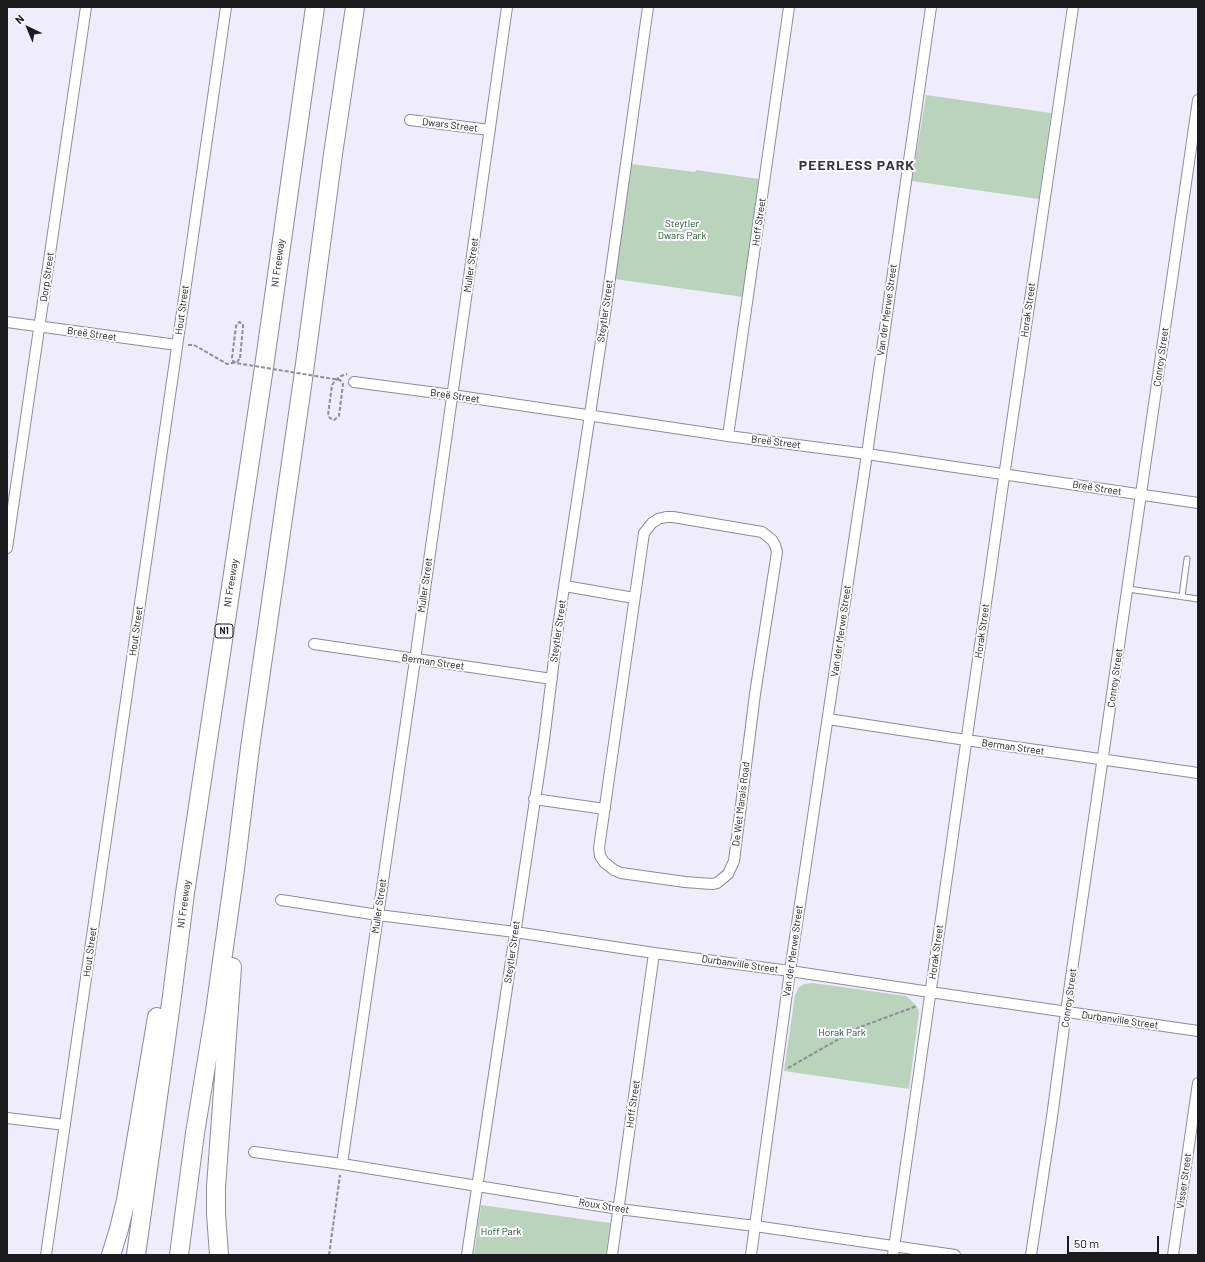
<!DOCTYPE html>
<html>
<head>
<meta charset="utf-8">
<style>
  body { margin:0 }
  #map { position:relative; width:1205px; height:1262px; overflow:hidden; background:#efecfb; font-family:Barlow,sans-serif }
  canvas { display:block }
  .frame { position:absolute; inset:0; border:8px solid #1b1a1f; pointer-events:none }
  .north { position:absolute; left:8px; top:8px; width:40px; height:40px; -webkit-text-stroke:3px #fbfbfe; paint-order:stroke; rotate:316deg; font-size:11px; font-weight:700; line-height:16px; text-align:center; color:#1b1a1f }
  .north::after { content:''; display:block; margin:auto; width:14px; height:18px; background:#1b1a1f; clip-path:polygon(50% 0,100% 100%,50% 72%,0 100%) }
  .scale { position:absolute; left:1067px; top:1236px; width:92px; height:18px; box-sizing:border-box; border:2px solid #1b1a1f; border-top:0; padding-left:5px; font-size:12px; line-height:14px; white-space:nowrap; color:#1b1a1f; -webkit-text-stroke:3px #fbfbfe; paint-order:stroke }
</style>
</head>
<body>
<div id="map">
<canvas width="1205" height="1262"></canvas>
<div class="frame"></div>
<div class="north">N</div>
<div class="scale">50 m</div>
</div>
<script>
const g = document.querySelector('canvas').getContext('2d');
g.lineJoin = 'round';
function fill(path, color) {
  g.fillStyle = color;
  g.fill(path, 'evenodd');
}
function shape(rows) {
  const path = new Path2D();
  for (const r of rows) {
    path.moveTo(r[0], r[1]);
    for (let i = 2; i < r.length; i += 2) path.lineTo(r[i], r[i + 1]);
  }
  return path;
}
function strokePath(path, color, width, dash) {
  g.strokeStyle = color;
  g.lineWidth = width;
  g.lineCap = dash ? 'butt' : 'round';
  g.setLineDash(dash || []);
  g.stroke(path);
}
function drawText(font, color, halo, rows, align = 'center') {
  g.font = font + ' Barlow,sans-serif';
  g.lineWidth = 4;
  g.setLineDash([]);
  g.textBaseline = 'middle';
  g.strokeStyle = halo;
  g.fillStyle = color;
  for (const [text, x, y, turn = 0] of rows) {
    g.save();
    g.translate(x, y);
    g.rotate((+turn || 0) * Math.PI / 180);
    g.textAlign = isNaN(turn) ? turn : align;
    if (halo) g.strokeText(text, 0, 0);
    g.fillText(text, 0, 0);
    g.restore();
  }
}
const green = shape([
  [926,95,1051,113,1039,199,912,181],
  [631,164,695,172,696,170,759,179,743,297,615,279],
  [813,983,906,996,915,1004,918,1008,919,1013,909,1089,784,1071,795,995,799,987,804,984],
  [481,1205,610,1223,606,1255,474,1255]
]);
const path = shape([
  [188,345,194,345,227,364,237,362,240,358],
  [332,385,335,381,341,376,347,374],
  [788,1068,860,1027,917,1006],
  [329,1255,340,1175]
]);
const lane = shape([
  [1128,589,1198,599],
  [1182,596,1187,559]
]);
const street = shape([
  [410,120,490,130],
  [7,322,177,345],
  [354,382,452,395,728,436,867,454,1198,503],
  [728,436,789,7],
  [666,517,673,517,762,532,772,540,775,545,777,552,755,694,734,861,728,874,717,883,712,884,685,882,621,873,614,870,604,862,600,856,599,848,644,533,652,523,658,519,666,517],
  [7,548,86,7],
  [565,586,634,598],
  [314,644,552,679],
  [828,719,966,740,1198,773],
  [534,799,605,809],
  [281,900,378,915,515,932,654,953,790,971,930,992,1198,1031],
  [7,1118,65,1125],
  [254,1152,342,1164,619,1209,755,1226,955,1255],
  [342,1164,415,660,507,7],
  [46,1255,226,7],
  [467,1255,544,740,558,627,604,321,648,7],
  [612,1255,654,953],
  [751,1255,790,971,867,454,931,7],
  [893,1255,1006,463,1073,7],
  [1031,1255,1052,1117,1066,1012,1198,100],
  [1173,1255,1198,1083]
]);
const highway = shape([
  [111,1255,119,1229,126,1200,157,1017],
  [136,1255,172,996,185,893,263,374,315,7],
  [179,1255,195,1133,215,1011,235,869,250,748,303,379,333,154,355,7],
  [219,1255,216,1214,216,1187,232,967]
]);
const pathBridge = shape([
  [240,358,243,327,243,324,239,322,236,326,232,358,233,361,236,363,340,380,343,384,339,416,334,420,330,418,328,415,332,385]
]);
const shields = [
  [224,631,18]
];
const shieldNames = [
  ["N1",224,631]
];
const streetNames = [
  ["Dwars Street",450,125,7],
  ["Hoff Street",759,222,-82],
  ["N1 Freeway",278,263,-82],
  ["Muller Street",471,265,-82],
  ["Dorp Street",47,277,-82],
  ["Hout Street",182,310,-82],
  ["Van der Merwe Street",887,310,-82],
  ["Horak Street",1028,310,-82],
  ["Steytler Street",605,311,-82],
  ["Breë Street",92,334,8],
  ["Conroy Street",1161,357,-82],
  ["Breë Street",455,396,8],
  ["Breë Street",776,442,7],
  ["Breë Street",1097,488,9],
  ["N1 Freeway",231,583,-81],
  ["Muller Street",425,585,-82],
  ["Hout Street",136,631,-82],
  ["Steytler Street",558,631,-82],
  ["Van der Merwe Street",841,631,-82],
  ["Horak Street",982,631,-82],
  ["Berman Street",433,662,8],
  ["Conroy Street",1115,678,-82],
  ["Berman Street",1013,747,8],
  ["De Wet Marais Road",741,804,-83],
  ["N1 Freeway",184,904,-82],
  ["Muller Street",379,906,-82],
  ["Van der Merwe Street",793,951,-82],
  ["Hout Street",90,952,-82],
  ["Steytler Street",512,952,-82],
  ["Horak Street",936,952,-82],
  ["Durbanville Street",740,964,8],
  ["Conroy Street",1069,998,-82],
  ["Durbanville Street",1120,1020,8],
  ["Hoff Street",633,1104,-82],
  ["Visser Street",1184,1181,-82],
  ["Roux Street",604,1206,9]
];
const parkNames = [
  ["Steytler",682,224],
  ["Dwars Park",682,236],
  ["Horak Park",842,1033],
  ["Hoff Park",501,1232]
];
const districtNames = [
  ["PEERLESS PARK",857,165]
];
fill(green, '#b9d3bc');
strokePath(lane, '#8e8b99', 7);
strokePath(street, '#8e8b99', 12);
strokePath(highway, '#8e8b99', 20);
strokePath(path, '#8f8d98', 2, [4, 2]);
strokePath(lane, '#fff', 5);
strokePath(street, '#fff', 10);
strokePath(highway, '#fff', 18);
strokePath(pathBridge, '#8f8d98', 2, [4, 2]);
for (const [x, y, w] of shields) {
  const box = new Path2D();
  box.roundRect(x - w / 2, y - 7, w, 14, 3);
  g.fillStyle = '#fbfbfe';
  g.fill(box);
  strokePath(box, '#1b1a1f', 1);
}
drawText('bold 9px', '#1b1a1f', null, shieldNames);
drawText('10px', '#1b1a1f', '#fbfbfe', streetNames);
drawText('10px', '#1f542a', '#fbfbfe', parkNames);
g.letterSpacing = '1px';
drawText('bold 14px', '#383540', '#fbfbfe', districtNames);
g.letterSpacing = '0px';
</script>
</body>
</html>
